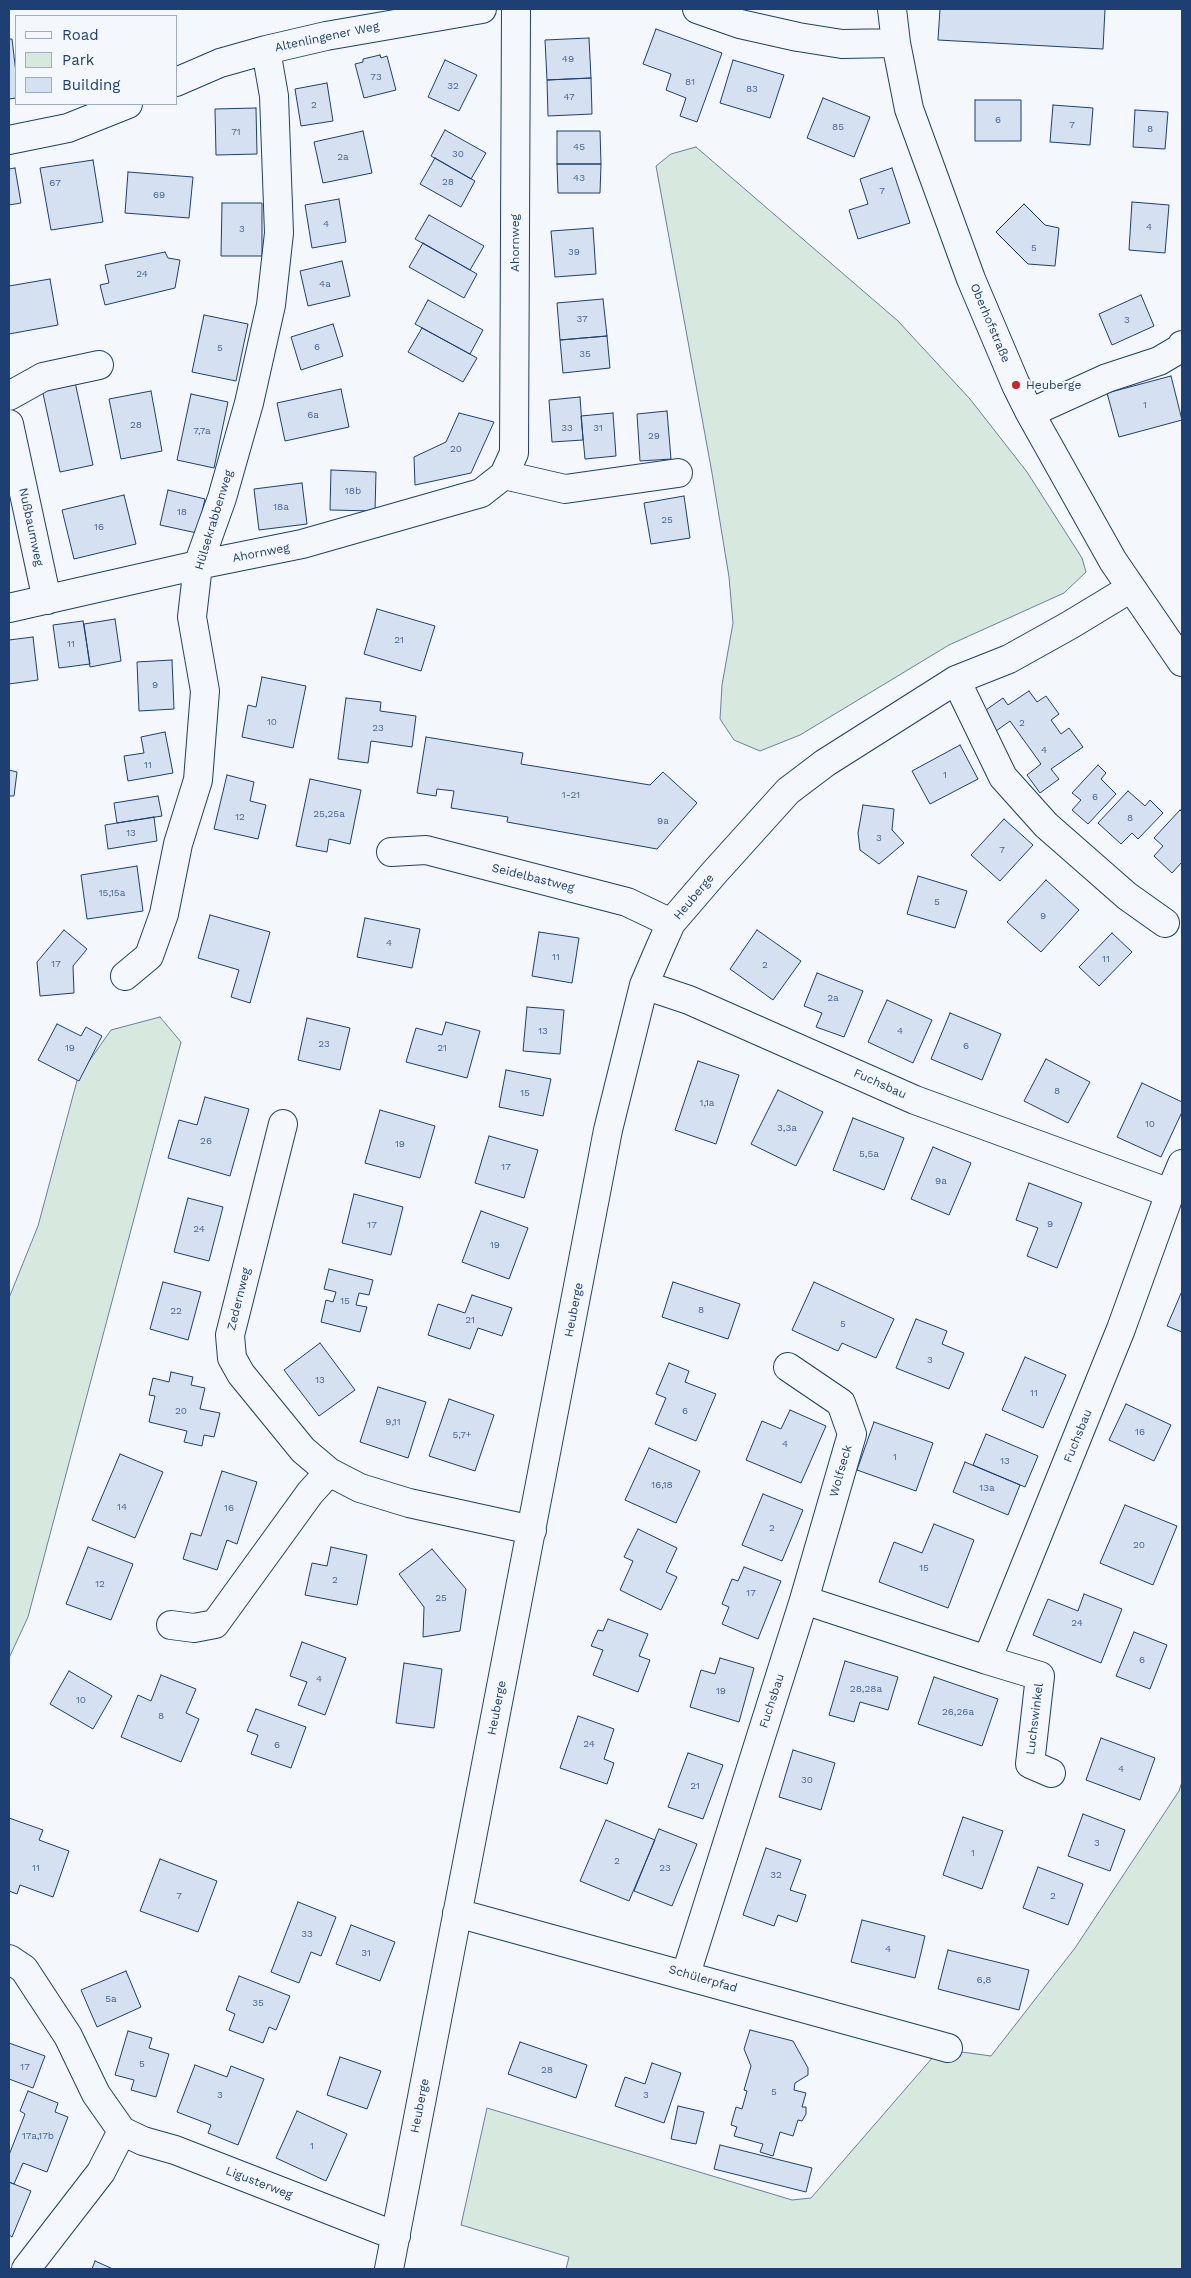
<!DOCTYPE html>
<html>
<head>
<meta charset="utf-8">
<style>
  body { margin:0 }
  #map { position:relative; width:1191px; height:2278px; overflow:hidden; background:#f4f7fb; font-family:"Work Sans",sans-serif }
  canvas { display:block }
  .frame { position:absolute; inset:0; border:10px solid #1d3f73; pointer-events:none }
  .legend { position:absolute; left:15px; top:15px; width:162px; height:90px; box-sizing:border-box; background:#f4f7fb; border:1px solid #9eadc5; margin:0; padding:6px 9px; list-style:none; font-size:15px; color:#1d3f73 }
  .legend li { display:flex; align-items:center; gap:10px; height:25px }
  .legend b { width:25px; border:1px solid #9eadc5 }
</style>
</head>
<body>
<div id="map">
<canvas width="1191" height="2278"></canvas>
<div class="frame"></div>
<ul class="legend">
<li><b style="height:6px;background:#f4f7fb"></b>Road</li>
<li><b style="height:14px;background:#d7e8df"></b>Park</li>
<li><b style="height:14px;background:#d5e0f0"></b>Building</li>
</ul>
</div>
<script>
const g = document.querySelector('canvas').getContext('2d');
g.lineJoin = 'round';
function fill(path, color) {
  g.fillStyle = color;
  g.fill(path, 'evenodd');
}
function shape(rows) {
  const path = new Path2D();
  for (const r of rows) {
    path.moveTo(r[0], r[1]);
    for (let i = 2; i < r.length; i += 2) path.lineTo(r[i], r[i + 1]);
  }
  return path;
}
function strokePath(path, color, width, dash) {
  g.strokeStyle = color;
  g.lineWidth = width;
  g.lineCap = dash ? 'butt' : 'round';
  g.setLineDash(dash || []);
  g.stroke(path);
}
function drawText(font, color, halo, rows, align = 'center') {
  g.font = font + ' "Work Sans",sans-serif';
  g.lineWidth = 4;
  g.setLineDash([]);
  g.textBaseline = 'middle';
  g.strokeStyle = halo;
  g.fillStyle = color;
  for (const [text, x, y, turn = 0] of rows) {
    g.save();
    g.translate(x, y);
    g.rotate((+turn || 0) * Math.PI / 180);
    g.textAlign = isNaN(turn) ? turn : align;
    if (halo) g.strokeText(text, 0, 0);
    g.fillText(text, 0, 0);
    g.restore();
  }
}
const green = shape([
  [696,147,898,321,970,399,1027,472,1082,558,1086,572,1064,593,949,645,800,735,760,751,734,740,720,719,722,685,733,623,729,577,712,473,656,166,671,154,696,147],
  [160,1017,181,1042,28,1617,9,1658,9,1298,38,1226,78,1077,111,1030,160,1017],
  [1182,1782,1182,2269,566,2269,569,2257,461,2225,487,2108,792,2200,811,2198,940,2049,991,2056,1075,1948,1179,1791,1182,1782]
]);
const building = shape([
  [940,9,1105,9,1103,49,938,40,940,9],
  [656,29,722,53,697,122,680,116,686,98,666,90,671,74,643,64,656,29],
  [589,38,591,78,547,80,545,40,589,38],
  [9,39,12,39,16,73,16,98,9,99,9,39],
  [380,55,381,58,387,56,396,90,364,98,355,64,363,62,363,59,380,55],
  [445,60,477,75,459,111,428,97,445,60],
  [733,60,784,75,770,118,720,103,733,60],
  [591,78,592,114,548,116,547,80,591,78],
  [327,83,333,121,301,126,295,89,327,83],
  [823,98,870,117,854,157,807,138,823,98],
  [975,100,1021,100,1021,141,975,141,975,100],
  [1053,105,1093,108,1090,145,1050,142,1053,105],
  [256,108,257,154,216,155,215,109,256,108],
  [1135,110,1168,112,1165,149,1133,147,1135,110],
  [445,130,486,153,471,179,431,156,445,130],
  [363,131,372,173,323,183,314,142,363,131],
  [557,131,600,131,601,164,557,164,557,131],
  [435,158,475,181,461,207,420,184,435,158],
  [93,160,103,222,51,230,40,168,93,160],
  [557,164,601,164,600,193,558,193,557,164],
  [15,168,21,203,9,205,9,169,15,168],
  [892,168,910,223,858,239,849,210,868,204,860,179,892,168],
  [128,172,193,177,189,218,125,213,128,172],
  [339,199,346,242,312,248,305,205,339,199],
  [1132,202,1169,205,1165,253,1129,250,1132,202],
  [222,203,262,203,262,256,221,256,222,203],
  [1024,204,1045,225,1059,228,1055,266,1028,264,996,232,1024,204],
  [429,215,484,246,470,270,415,239,429,215],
  [593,228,596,274,555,277,551,231,593,228],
  [423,243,477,274,464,298,409,267,423,243],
  [165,252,168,258,180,260,175,288,105,305,100,285,109,283,105,265,165,252],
  [342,261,350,296,308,306,300,271,342,261],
  [50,279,58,325,9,334,9,286,50,279],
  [1141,295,1154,326,1112,345,1099,314,1141,295],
  [603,299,607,336,560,340,557,303,603,299],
  [428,300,483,330,470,354,415,324,428,300],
  [204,315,248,324,236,381,192,372,204,315],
  [333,324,343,356,301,370,291,337,333,324],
  [422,328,477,358,463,382,408,352,422,328],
  [607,336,610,368,563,373,560,340,607,336],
  [1171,376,1182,420,1119,437,1107,393,1171,376],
  [75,382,93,465,60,472,42,389,75,382],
  [341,389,349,427,285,441,277,403,341,389],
  [151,391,162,451,121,459,109,399,151,391],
  [191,394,228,402,214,468,177,460,191,394],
  [580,397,583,440,552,442,549,400,580,397],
  [667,411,671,459,640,461,637,414,667,411],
  [459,413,494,422,471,473,415,485,414,457,446,442,459,413],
  [613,413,616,456,585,459,581,416,613,413],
  [331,470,376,472,375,511,330,510,331,470],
  [302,483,307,524,259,530,254,489,302,483],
  [168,490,205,499,197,533,160,525,168,490],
  [124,495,136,544,74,559,62,510,124,495],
  [684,496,690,538,651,544,644,503,684,496],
  [377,609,435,626,421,671,364,654,377,609],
  [115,619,121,661,90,667,84,624,115,619],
  [83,621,90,664,59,668,53,625,83,621],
  [33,637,38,680,9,684,9,640,33,637],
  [172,660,174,709,139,711,137,662,172,660],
  [262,677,306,686,293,748,242,737,248,705,256,707,262,677],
  [1029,691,1037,702,1046,696,1059,714,1051,720,1061,734,1069,728,1083,747,1051,769,1059,779,1040,793,1027,775,1041,764,1010,721,996,731,983,712,1003,698,1008,705,1029,691],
  [346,698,381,702,380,711,416,716,412,747,371,741,368,763,338,759,346,698],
  [165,732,173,773,128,781,124,756,144,753,141,737,165,732],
  [426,737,523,753,521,764,650,785,663,772,697,803,657,849,507,822,508,817,451,808,454,791,437,789,436,796,417,793,426,737],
  [960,745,978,779,930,804,912,771,960,745],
  [1098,765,1106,773,1101,779,1116,794,1088,824,1072,810,1081,800,1072,793,1098,765],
  [9,770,17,772,14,796,9,796,9,770],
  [227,775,254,782,250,801,266,805,258,839,214,829,227,775],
  [310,779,361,790,350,844,329,839,327,852,296,846,310,779],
  [1128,791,1145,806,1150,800,1163,813,1138,839,1132,833,1121,844,1098,823,1128,791],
  [158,796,162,816,117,823,114,803,158,796],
  [863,805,894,809,892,830,904,843,879,864,860,850,858,833,863,805],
  [1180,810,1182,812,1182,862,1172,873,1154,856,1163,846,1154,838,1180,810],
  [154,817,157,841,108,849,105,825,154,817],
  [1004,819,1033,845,1000,881,971,855,1004,819],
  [137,866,143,911,87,919,81,875,137,866],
  [918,876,967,891,955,928,907,914,918,876],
  [1046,880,1079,910,1041,952,1007,922,1046,880],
  [210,915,270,932,250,1003,231,997,239,970,198,958,210,915],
  [365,918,420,929,412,968,357,957,365,918],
  [64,930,87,949,73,966,74,993,40,996,37,962,64,930],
  [757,930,801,961,773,1000,730,969,757,930],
  [539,932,579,938,572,983,532,976,539,932],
  [1112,933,1132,952,1099,986,1079,967,1112,933],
  [817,973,863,991,844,1037,816,1027,822,1013,804,1006,817,973],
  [887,1000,932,1020,913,1063,868,1042,887,1000],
  [527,1007,564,1010,560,1054,523,1051,527,1007],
  [950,1013,1001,1034,982,1080,931,1059,950,1013],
  [307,1018,350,1028,340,1070,298,1060,307,1018],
  [446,1022,480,1031,467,1078,406,1062,416,1028,442,1035,446,1022],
  [57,1024,81,1036,86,1027,102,1036,79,1081,38,1060,57,1024],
  [1046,1059,1090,1082,1068,1123,1024,1101,1046,1059],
  [698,1061,739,1075,716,1144,675,1130,698,1061],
  [506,1070,551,1079,543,1116,499,1107,506,1070],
  [1142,1083,1182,1102,1182,1112,1161,1157,1117,1137,1142,1083],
  [778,1090,823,1112,796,1166,751,1144,778,1090],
  [205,1097,249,1109,230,1176,168,1158,179,1120,197,1125,205,1097],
  [380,1110,435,1126,420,1178,365,1163,380,1110],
  [853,1118,904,1138,884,1190,833,1170,853,1118],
  [489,1136,538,1150,524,1198,475,1183,489,1136],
  [933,1147,971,1163,949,1215,911,1199,933,1147],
  [1029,1183,1082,1203,1057,1268,1027,1256,1038,1228,1016,1220,1029,1183],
  [354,1194,403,1207,391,1255,342,1243,354,1194],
  [188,1198,223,1207,209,1261,174,1252,188,1198],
  [481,1211,528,1228,509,1279,462,1262,481,1211],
  [329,1269,373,1280,369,1295,359,1293,356,1305,367,1307,360,1332,321,1322,326,1300,333,1302,336,1292,324,1289,329,1269],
  [163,1282,201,1292,188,1340,150,1329,163,1282],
  [673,1282,740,1304,728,1339,662,1317,673,1282],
  [814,1282,894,1319,876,1358,842,1343,838,1351,792,1330,814,1282],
  [1182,1291,1182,1332,1167,1326,1182,1291],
  [472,1295,512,1308,502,1336,478,1328,470,1349,428,1335,438,1304,465,1313,472,1295],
  [916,1319,947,1331,942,1344,964,1353,949,1389,896,1368,916,1319],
  [320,1343,355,1390,319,1416,284,1370,320,1343],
  [1025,1357,1066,1375,1043,1428,1002,1410,1025,1357],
  [669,1363,689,1371,685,1382,716,1394,696,1441,655,1424,666,1398,656,1394,669,1363],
  [171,1372,193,1377,191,1385,205,1388,200,1409,220,1413,214,1437,204,1435,202,1446,184,1442,187,1431,149,1422,155,1396,149,1395,153,1378,169,1382,171,1372],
  [378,1387,426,1402,408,1458,360,1442,378,1387],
  [449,1399,494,1415,475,1471,429,1456,449,1399],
  [1126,1404,1171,1425,1154,1461,1109,1440,1126,1404],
  [790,1410,826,1426,801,1483,746,1460,762,1421,781,1429,790,1410],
  [874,1422,933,1443,916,1491,857,1470,874,1422],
  [986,1434,1038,1456,1025,1487,973,1465,986,1434],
  [649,1448,700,1471,676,1523,625,1500,649,1448],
  [120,1454,163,1472,135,1538,92,1520,120,1454],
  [965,1462,1020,1485,1008,1515,953,1492,965,1462],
  [222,1471,257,1482,237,1544,227,1540,217,1570,183,1559,191,1533,201,1536,222,1471],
  [763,1494,803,1510,782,1561,742,1545,763,1494],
  [1125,1505,1177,1526,1153,1585,1100,1563,1125,1505],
  [934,1524,974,1540,948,1608,879,1582,894,1542,922,1553,934,1524],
  [638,1529,677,1548,666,1572,677,1577,661,1610,620,1590,633,1561,624,1557,638,1529],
  [88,1547,133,1564,111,1620,66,1604,88,1547],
  [331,1547,367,1555,357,1605,305,1595,312,1563,327,1566,331,1547],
  [432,1549,466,1589,460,1631,423,1637,424,1607,399,1574,432,1549],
  [744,1567,781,1581,758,1639,722,1624,729,1607,722,1604,732,1579,738,1581,744,1567],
  [1084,1594,1122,1609,1101,1663,1033,1635,1048,1599,1078,1611,1084,1594],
  [608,1619,648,1634,639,1656,650,1660,638,1692,593,1675,603,1650,591,1646,598,1630,603,1631,608,1619],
  [1134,1632,1167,1645,1150,1689,1116,1676,1134,1632],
  [302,1642,346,1658,325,1715,298,1705,307,1682,290,1676,302,1642],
  [720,1658,754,1668,739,1722,690,1707,701,1670,715,1674,720,1658],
  [845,1661,898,1677,888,1710,860,1702,854,1722,829,1715,845,1661],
  [404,1663,442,1669,434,1728,396,1723,404,1663],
  [69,1671,112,1696,93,1729,50,1704,69,1671],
  [161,1675,196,1689,186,1713,199,1719,181,1762,121,1737,138,1695,151,1701,161,1675],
  [934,1677,998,1699,982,1746,918,1724,934,1677],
  [256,1709,306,1727,291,1768,251,1754,258,1735,247,1731,256,1709],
  [578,1716,614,1729,604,1759,614,1763,607,1784,560,1768,578,1716],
  [1101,1738,1155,1758,1140,1800,1086,1780,1101,1738],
  [793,1750,835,1763,821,1810,779,1797,793,1750],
  [688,1753,723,1765,703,1819,668,1807,688,1753],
  [1083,1814,1125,1830,1110,1871,1068,1856,1083,1814],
  [963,1817,1003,1831,982,1889,943,1875,963,1817],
  [9,1818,43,1830,39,1840,69,1851,53,1897,20,1885,17,1894,9,1891,9,1818],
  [606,1820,655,1840,629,1901,580,1881,606,1820],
  [659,1829,697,1844,672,1906,634,1891,659,1829],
  [766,1848,801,1860,790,1890,806,1895,797,1922,778,1915,774,1926,743,1915,766,1848],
  [160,1859,217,1881,198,1932,140,1911,160,1859],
  [1038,1867,1083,1884,1068,1925,1023,1908,1038,1867],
  [298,1902,336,1917,321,1956,311,1952,299,1983,271,1972,298,1902],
  [862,1920,925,1936,915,1978,851,1962,862,1920],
  [351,1925,395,1942,380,1981,336,1964,351,1925],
  [948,1950,1029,1970,1019,2010,938,1989,948,1950],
  [126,1971,141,2007,97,2027,81,1990,126,1971],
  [239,1976,290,1996,276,2030,269,2027,263,2043,229,2030,235,2014,226,2010,239,1976],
  [750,2030,793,2041,808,2068,808,2075,795,2083,794,2090,806,2093,802,2107,806,2107,806,2114,802,2121,798,2120,793,2136,780,2132,773,2156,760,2152,763,2144,734,2136,737,2127,731,2125,736,2107,742,2109,747,2091,744,2090,751,2066,744,2049,750,2030],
  [128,2031,152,2038,149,2048,169,2054,156,2097,131,2090,134,2080,115,2075,128,2031],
  [520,2042,587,2065,576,2098,508,2074,520,2042],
  [9,2043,45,2056,33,2088,9,2079,9,2043],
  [340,2057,381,2071,367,2109,327,2095,340,2057],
  [652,2063,681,2073,664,2123,615,2106,625,2077,645,2084,652,2063],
  [195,2065,227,2077,231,2066,264,2079,238,2145,208,2133,211,2125,177,2112,195,2065],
  [28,2091,58,2103,55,2112,68,2117,47,2172,23,2163,14,2184,9,2182,9,2155,25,2114,20,2111,28,2091],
  [678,2106,704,2112,696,2144,671,2139,678,2106],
  [297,2111,347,2134,326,2181,276,2158,297,2111],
  [720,2145,812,2168,806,2192,714,2169,720,2145],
  [9,2182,31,2191,12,2237,9,2235,9,2182],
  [95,2261,113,2269,92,2269,95,2261]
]);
const minor = shape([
  [697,9,740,24,798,37,842,44,896,43],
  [892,9,896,43,909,109,971,279,1016,385,1030,413,1113,561,1182,662],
  [176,82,220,63,266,50,326,36,482,9],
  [9,140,68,128,128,104],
  [9,396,43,377,99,365],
  [1030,413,1107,378,1159,361,1181,348,1182,345],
  [9,424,47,600],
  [504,475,514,453,516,9],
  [9,608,198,565,302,544,481,493,504,475,565,489,678,473],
  [956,680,1003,777,1046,825,1127,896,1165,923],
  [391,852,426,850,627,902,671,923],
  [125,976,149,956,164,914,178,844,198,780,205,691,192,617,198,565,222,498,249,403,271,305,279,233,274,96,266,50],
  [644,985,689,1000,915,1100,1170,1193,1121,1329,987,1660,804,1600,686,1974],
  [283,1124,230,1335,232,1358,241,1374,303,1450,329,1472,360,1488,409,1503,532,1530],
  [1170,1193,1182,1164],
  [788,1367,841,1403,852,1434,804,1600],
  [171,1625,194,1628,215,1624,310,1493,329,1472],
  [987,1660,1040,1676,1030,1764,1051,1773],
  [457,1913,948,2048],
  [9,1959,24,1969,43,1998,68,2036,96,2094,122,2131,143,2141,175,2150,396,2236],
  [26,2269,101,2172,122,2131],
  [389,2269,608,1130,644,985,659,950,671,923,714,873,788,791,825,763,956,680,1009,659,1070,625,1131,588]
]);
const markers = [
  [1016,385,5,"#c62828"]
];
const numberNames = [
  ["49",568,59],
  ["73",376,77],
  ["81",690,82],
  ["32",453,86],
  ["83",752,89],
  ["47",569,97],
  ["2",314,105],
  ["6",998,120],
  ["7",1072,125],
  ["85",838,127],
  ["8",1150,129],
  ["71",236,132],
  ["45",579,147],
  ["30",458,154],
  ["2a",343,157],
  ["43",579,178],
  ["28",448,182],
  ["67",55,183],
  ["7",882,191],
  ["69",159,195],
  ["4",326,224],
  ["4",1149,227],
  ["3",242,229],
  ["5",1034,248],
  ["39",574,252],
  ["24",142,274],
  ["4a",325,284],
  ["37",582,319],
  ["3",1127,320],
  ["6",317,347],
  ["5",220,348],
  ["35",585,354],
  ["1",1145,405],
  ["6a",313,415],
  ["28",136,425],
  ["33",567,428],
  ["31",598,428],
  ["7,7a",202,431],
  ["29",654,436],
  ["20",456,449],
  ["18b",353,491],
  ["18a",281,507],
  ["18",182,512],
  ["25",667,520],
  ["16",99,527],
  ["21",399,640],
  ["11",71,644],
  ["9",155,685],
  ["10",272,722],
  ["2",1022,723],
  ["23",378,728],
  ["4",1044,750],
  ["11",148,765],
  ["1",945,775],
  ["1-21",571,795],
  ["6",1095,797],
  ["25,25a",329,814],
  ["12",240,817],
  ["8",1130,818],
  ["9a",663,821],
  ["13",131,833],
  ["3",879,838],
  ["7",1002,850],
  ["15,15a",112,893],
  ["5",937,902],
  ["9",1043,916],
  ["4",389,943],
  ["11",556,957],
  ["11",1106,959],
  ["17",56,964],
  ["2",765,965],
  ["2a",833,998],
  ["13",543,1031],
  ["4",900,1031],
  ["23",324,1044],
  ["6",966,1046],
  ["19",70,1048],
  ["21",442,1048],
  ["8",1057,1091],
  ["15",525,1093],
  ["1,1a",707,1103],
  ["10",1150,1124],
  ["3,3a",787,1128],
  ["26",206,1141],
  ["19",400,1144],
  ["5,5a",869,1154],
  ["17",506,1167],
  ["9a",941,1181],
  ["9",1050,1224],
  ["17",372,1225],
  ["24",199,1229],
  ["19",495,1245],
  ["15",345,1301],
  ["8",701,1310],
  ["22",176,1311],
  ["21",470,1320],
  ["5",843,1324],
  ["3",930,1360],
  ["13",320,1380],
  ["11",1034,1393],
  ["20",181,1411],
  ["6",685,1411],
  ["9,11",393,1422],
  ["16",1140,1432],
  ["5,7+",462,1435],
  ["4",785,1444],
  ["1",895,1457],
  ["13",1005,1461],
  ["16,18",662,1485],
  ["13a",987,1488],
  ["14",122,1507],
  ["16",229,1508],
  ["2",772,1528],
  ["20",1139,1545],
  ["15",924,1568],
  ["2",335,1580],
  ["12",100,1584],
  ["17",751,1593],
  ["25",441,1598],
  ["24",1077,1623],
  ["6",1142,1660],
  ["4",319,1679],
  ["28,28a",866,1689],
  ["19",721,1691],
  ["10",81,1700],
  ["26,26a",958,1712],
  ["8",161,1716],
  ["24",589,1744],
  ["6",277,1745],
  ["4",1121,1769],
  ["30",807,1780],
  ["21",695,1786],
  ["3",1097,1843],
  ["1",973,1853],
  ["2",617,1861],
  ["11",36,1868],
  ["23",665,1868],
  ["32",776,1875],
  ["7",179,1896],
  ["2",1053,1896],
  ["33",307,1934],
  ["4",888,1949],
  ["31",366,1953],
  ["6,8",984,1980],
  ["5a",111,1999],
  ["35",258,2003],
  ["5",142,2064],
  ["17",25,2067],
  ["28",547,2070],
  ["5",774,2092],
  ["3",220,2095],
  ["3",646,2095],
  ["17a,17b",38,2136],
  ["1",312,2146]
];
const streetNames = [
  ["Altenlingener Weg",327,37,-12],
  ["Ahornweg",515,243,-90],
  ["Oberhofstraße",990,323,67],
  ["Hülsekrabbenweg",214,520,-73],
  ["Nußbaumweg",31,527,78],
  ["Ahornweg",261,553,-11],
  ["Seidelbastweg",533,878,14],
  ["Heuberge",694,897,-50],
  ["Fuchsbau",880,1084,24],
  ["Zedernweg",239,1299,-76],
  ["Heuberge",574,1310,-79],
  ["Fuchsbau",1078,1436,-68],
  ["Wolfseck",841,1471,-74],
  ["Fuchsbau",772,1701,-72],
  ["Heuberge",497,1708,-79],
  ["Luchswinkel",1035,1719,-83],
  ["Schülerpfad",703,1979,16],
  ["Heuberge",420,2106,-79],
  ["Ligusterweg",259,2183,21]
];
const poiNames = [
  ["Heuberge",1026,385]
];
fill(green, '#d7e8df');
strokePath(green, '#687fa3', 1);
fill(building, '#d5e0f0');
strokePath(building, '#1d3f73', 1);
strokePath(minor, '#1d3f73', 30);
strokePath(minor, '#f4f7fb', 28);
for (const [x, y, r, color] of markers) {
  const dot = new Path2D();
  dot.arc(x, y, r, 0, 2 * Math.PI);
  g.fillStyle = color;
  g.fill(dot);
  strokePath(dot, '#f4f7fb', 2);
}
drawText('10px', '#4b6792', null, numberNames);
drawText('12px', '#1d3f73', '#f4f7fb', streetNames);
drawText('12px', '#1d3f73', '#f4f7fb', poiNames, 'left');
</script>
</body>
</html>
